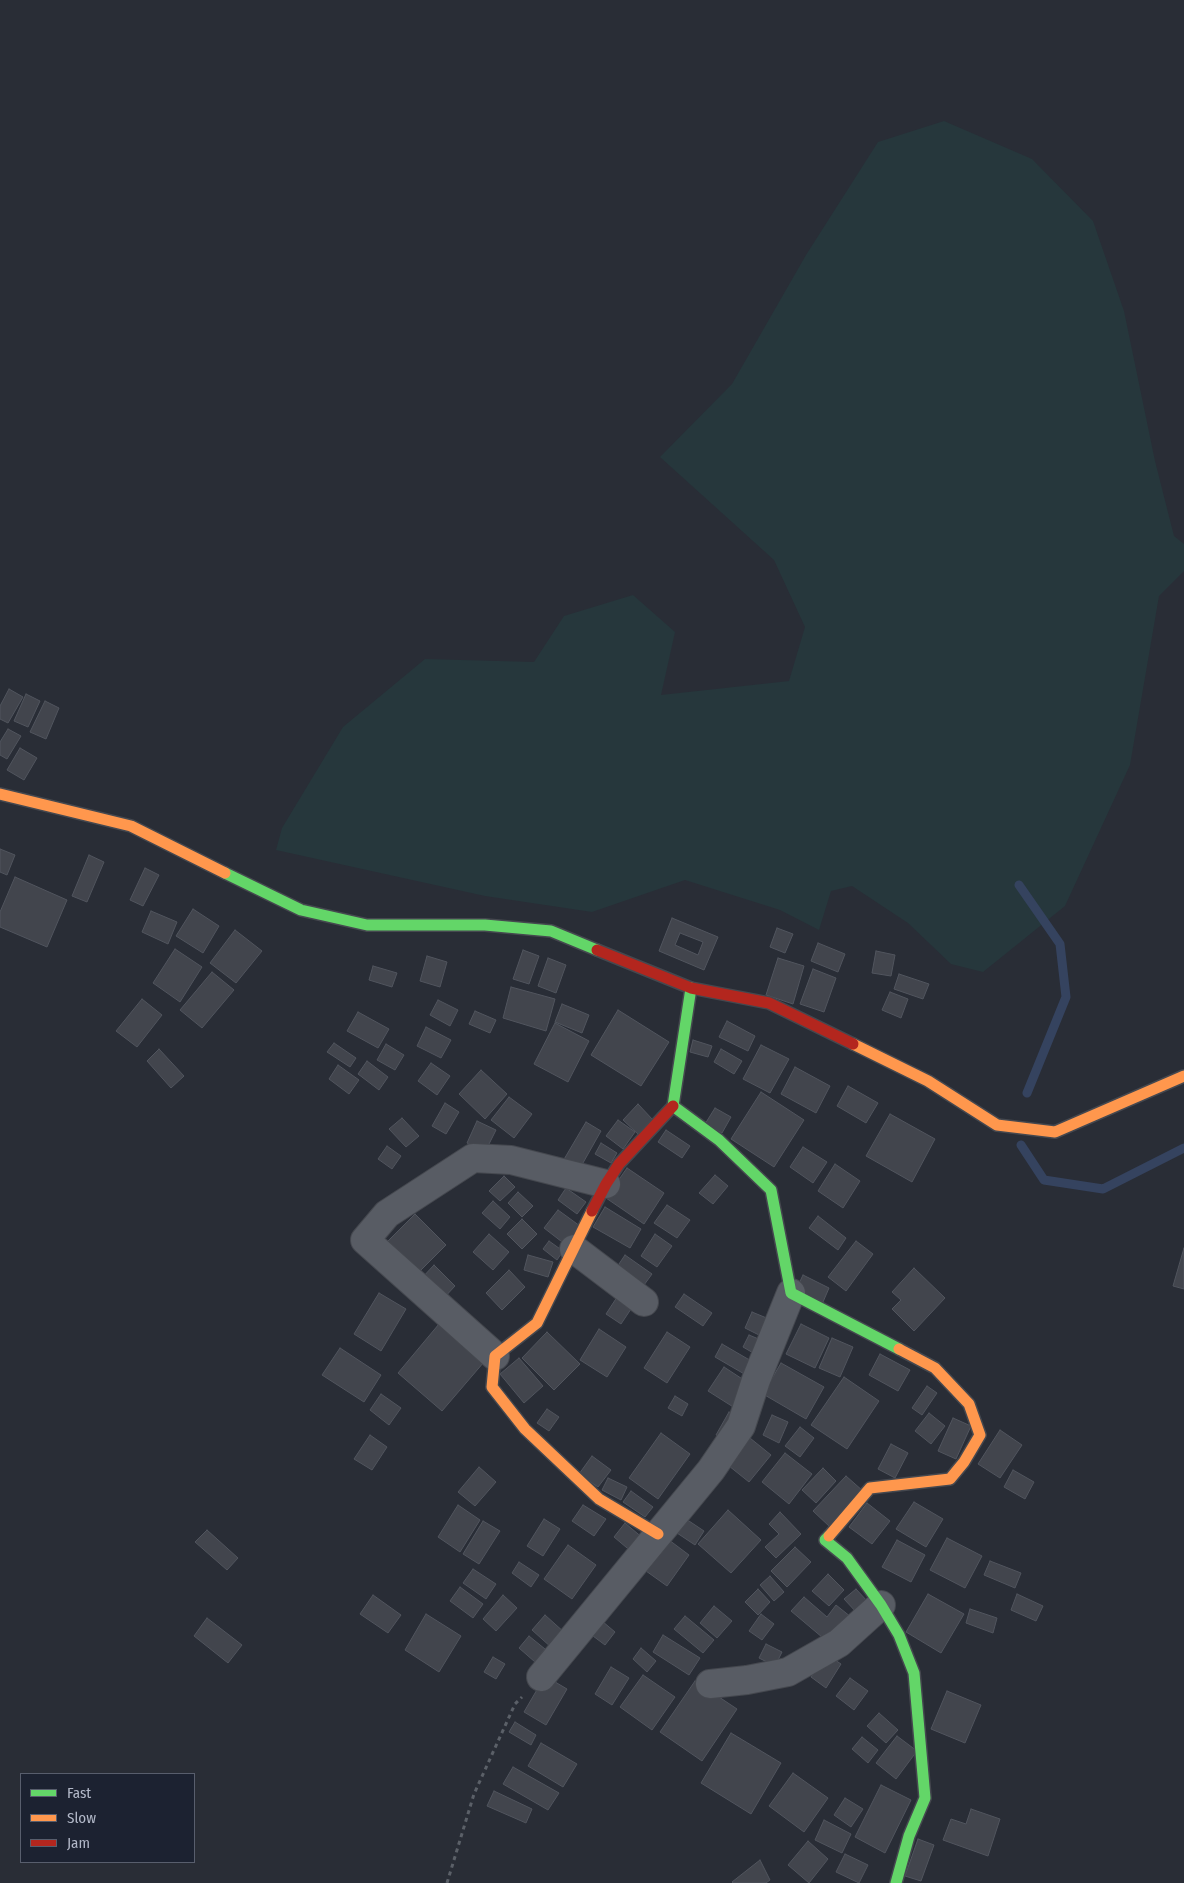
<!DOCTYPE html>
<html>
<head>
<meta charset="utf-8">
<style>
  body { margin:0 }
  #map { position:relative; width:1184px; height:1883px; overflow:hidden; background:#292d36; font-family:"Fira Sans Condensed",sans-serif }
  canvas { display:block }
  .legend { position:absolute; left:20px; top:1773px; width:175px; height:90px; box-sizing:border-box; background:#1c2231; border:1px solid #585e6d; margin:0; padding:6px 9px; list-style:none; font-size:15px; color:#b2b8c8 }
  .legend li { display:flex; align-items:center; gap:10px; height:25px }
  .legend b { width:25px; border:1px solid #585e6d }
</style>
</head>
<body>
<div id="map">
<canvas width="1184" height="1883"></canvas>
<ul class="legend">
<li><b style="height:6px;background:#63d668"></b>Fast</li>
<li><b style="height:6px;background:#ff974d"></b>Slow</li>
<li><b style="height:6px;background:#b3261e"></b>Jam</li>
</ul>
</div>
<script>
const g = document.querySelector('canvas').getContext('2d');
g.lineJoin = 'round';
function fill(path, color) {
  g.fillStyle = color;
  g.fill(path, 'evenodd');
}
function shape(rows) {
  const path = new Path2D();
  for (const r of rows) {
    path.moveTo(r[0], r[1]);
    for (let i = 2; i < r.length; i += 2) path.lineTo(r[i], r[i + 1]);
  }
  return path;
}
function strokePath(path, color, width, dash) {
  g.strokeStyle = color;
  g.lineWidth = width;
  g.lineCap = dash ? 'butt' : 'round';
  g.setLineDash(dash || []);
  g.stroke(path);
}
const green = shape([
  [944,121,1032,159,1093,221,1124,311,1155,461,1174,536,1184,544,1184,571,1159,596,1130,765,1065,906,983,972,951,964,908,923,852,886,831,891,819,930,780,910,685,880,592,912,485,896,276,850,282,828,343,727,425,659,534,662,564,616,633,595,675,632,661,695,789,681,805,627,774,560,660,457,732,384,806,255,878,142]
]);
const stream = shape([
  [1019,885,1060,944,1066,997,1027,1093],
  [1021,1145,1044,1180,1103,1189,1184,1148]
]);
const building = shape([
  [9,689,23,697,8,723,0,719,0,706,9,689],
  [26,694,40,701,28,727,14,721,26,694],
  [45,701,59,708,46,739,30,732,45,701],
  [8,729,21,736,7,759,0,755,0,742,8,729],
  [20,748,37,758,24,780,7,770,20,748],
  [0,849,15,855,7,875,0,872,0,849],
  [89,855,104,862,87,902,72,896,89,855],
  [145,868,159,875,143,906,130,900,145,868],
  [15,877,67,900,47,947,0,927,0,912,15,877],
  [193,909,219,926,203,953,176,936,193,909],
  [151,911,177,922,168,944,142,932,151,911],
  [672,918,718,937,704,970,659,951,672,918],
  [680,933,703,942,698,955,675,945,680,933],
  [777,928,793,934,785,953,770,947,777,928],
  [235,930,262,951,236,983,210,963,235,930],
  [818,943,845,954,838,972,811,961,818,943],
  [175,949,202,967,180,1002,153,983,175,949],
  [523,950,539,956,529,984,513,979,523,950],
  [876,951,895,955,891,976,872,973,876,951],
  [427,956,447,962,440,987,420,981,427,956],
  [548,958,566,965,556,993,538,986,548,958],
  [778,958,804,966,793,1004,766,995,778,958],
  [373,966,397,973,392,987,369,980,373,966],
  [813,969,836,978,824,1012,800,1004,813,969],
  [212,972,234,990,202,1028,180,1010,212,972],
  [899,974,929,984,923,999,894,989,899,974],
  [511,987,555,999,546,1031,503,1018,511,987],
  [890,992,908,999,901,1018,882,1010,890,992],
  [142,999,162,1015,137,1047,116,1031,142,999],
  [438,1000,458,1010,450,1026,430,1015,438,1000],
  [562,1004,589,1015,582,1033,555,1022,562,1004],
  [618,1010,669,1042,641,1086,591,1055,618,1010],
  [475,1011,496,1020,490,1033,469,1024,475,1011],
  [358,1012,389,1029,378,1048,347,1031,358,1012],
  [727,1021,755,1036,748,1051,719,1037,727,1021],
  [555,1023,589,1041,568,1082,534,1064,555,1023],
  [426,1027,451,1040,441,1058,417,1046,426,1027],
  [693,1040,712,1046,708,1057,690,1052,693,1040],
  [334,1043,356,1058,350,1067,327,1052,334,1043],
  [386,1044,404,1055,395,1070,377,1060,386,1044],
  [761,1045,789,1059,770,1093,743,1079,761,1045],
  [159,1049,184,1076,171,1088,147,1061,159,1049],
  [721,1049,742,1061,734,1074,714,1062,721,1049],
  [367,1061,388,1077,379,1090,358,1074,367,1061],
  [431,1063,450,1076,437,1095,418,1081,431,1063],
  [338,1065,359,1080,349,1094,329,1079,338,1065],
  [795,1067,830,1086,816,1113,781,1094,795,1067],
  [481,1070,507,1094,485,1119,459,1094,481,1070],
  [848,1086,878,1103,866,1123,837,1106,848,1086],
  [761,1092,804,1120,774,1167,731,1139,761,1092],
  [509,1097,532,1114,514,1138,491,1120,509,1097],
  [445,1103,459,1112,446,1134,432,1126,445,1103],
  [638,1104,653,1120,639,1135,623,1120,638,1104],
  [715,1108,731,1117,722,1133,705,1124,715,1108],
  [890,1114,935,1139,912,1182,866,1156,890,1114],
  [402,1118,419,1136,406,1147,389,1129,402,1118],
  [618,1120,635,1132,623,1149,606,1136,618,1120],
  [477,1121,496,1130,485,1152,467,1143,477,1121],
  [586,1122,601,1131,579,1170,563,1161,586,1122],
  [666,1130,690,1146,682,1158,658,1142,666,1130],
  [601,1143,617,1153,611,1163,595,1154,601,1143],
  [387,1146,401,1156,392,1169,378,1159,387,1146],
  [803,1147,827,1162,813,1183,790,1167,803,1147],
  [835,1164,860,1181,843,1208,818,1191,835,1164],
  [627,1168,664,1193,644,1224,606,1198,627,1168],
  [715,1175,728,1186,713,1204,699,1193,715,1175],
  [504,1176,515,1187,500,1201,489,1191,504,1176],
  [566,1188,586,1202,577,1214,558,1200,566,1188],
  [518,1192,533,1206,522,1217,508,1203,518,1192],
  [493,1201,510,1217,500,1229,482,1213,493,1201],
  [667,1205,690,1220,677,1238,654,1223,667,1205],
  [605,1207,641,1229,630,1248,593,1227,605,1207],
  [558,1210,580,1226,566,1245,544,1228,558,1210],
  [415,1214,446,1245,417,1274,386,1243,415,1214],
  [818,1216,846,1238,838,1250,809,1228,818,1216],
  [522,1219,537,1234,522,1249,507,1234,522,1219],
  [489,1234,509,1252,493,1270,473,1252,489,1234],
  [655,1234,672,1246,657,1267,641,1256,655,1234],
  [549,1241,563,1251,557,1260,543,1249,549,1241],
  [856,1241,873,1254,846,1291,828,1277,856,1241],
  [1184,1248,1184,1289,1173,1286,1184,1248],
  [528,1255,553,1262,548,1277,524,1270,528,1255],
  [625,1255,652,1274,644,1285,617,1267,625,1255],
  [434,1265,455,1286,442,1300,421,1279,434,1265],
  [914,1268,945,1298,914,1331,892,1309,901,1300,892,1292,914,1268],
  [509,1270,525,1287,502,1310,486,1293,509,1270],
  [803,1275,829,1288,823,1302,796,1290,803,1275],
  [621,1291,637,1300,621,1324,606,1314,621,1291],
  [379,1293,406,1309,381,1351,354,1334,379,1293],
  [684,1294,712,1313,703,1326,675,1307,684,1294],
  [752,1312,769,1319,761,1336,745,1328,752,1312],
  [439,1324,484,1362,442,1411,398,1373,439,1324],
  [801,1324,829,1338,815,1368,786,1354,801,1324],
  [599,1329,626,1347,607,1377,580,1360,599,1329],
  [547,1332,580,1364,554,1390,522,1358,547,1332],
  [667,1332,690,1347,667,1383,644,1368,667,1332],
  [749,1335,761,1340,755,1354,743,1347,749,1335],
  [832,1338,853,1347,840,1377,819,1368,832,1338],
  [722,1344,753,1362,746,1375,715,1357,722,1344],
  [340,1348,381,1375,364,1402,322,1375,340,1348],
  [880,1354,910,1370,898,1391,869,1375,880,1354],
  [519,1358,543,1386,524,1403,500,1374,519,1358],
  [781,1363,824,1387,806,1419,763,1394,781,1363],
  [724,1367,753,1386,738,1410,708,1391,724,1367],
  [844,1377,879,1401,847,1449,811,1425,844,1377],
  [927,1386,937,1393,922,1415,912,1408,927,1386],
  [381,1394,401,1408,389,1425,370,1410,381,1394],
  [675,1396,688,1404,682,1416,668,1408,675,1396],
  [547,1409,559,1417,549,1431,537,1423,547,1409],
  [729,1412,740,1418,727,1441,716,1435,729,1412],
  [929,1413,945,1426,931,1444,915,1431,929,1413],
  [772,1415,788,1422,779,1443,763,1435,772,1415],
  [953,1418,971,1426,956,1459,938,1451,953,1418],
  [800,1427,814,1438,800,1457,785,1446,800,1427],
  [1000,1430,1022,1445,1000,1478,978,1464,1000,1430],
  [661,1433,690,1454,658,1499,629,1478,661,1433],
  [745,1434,771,1455,749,1482,724,1462,745,1434],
  [370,1435,387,1447,372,1470,354,1459,370,1435],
  [891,1444,908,1453,895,1478,878,1469,891,1444],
  [785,1453,812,1474,789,1504,762,1482,785,1453],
  [592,1456,611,1470,598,1487,579,1474,592,1456],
  [479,1467,496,1482,475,1506,458,1492,479,1467],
  [823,1468,836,1481,816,1503,802,1490,823,1468],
  [1013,1470,1034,1482,1025,1499,1004,1487,1013,1470],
  [846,1476,863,1491,830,1527,813,1511,846,1476],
  [608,1478,627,1487,621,1500,602,1490,608,1478],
  [631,1491,653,1507,645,1517,623,1502,631,1491],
  [914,1502,943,1519,926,1547,896,1529,914,1502],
  [867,1503,890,1521,872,1544,849,1527,867,1503],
  [458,1505,480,1520,460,1552,438,1537,458,1505],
  [583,1505,606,1519,594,1536,572,1521,583,1505],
  [728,1510,761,1540,731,1573,698,1544,728,1510],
  [780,1512,801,1534,776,1558,765,1547,779,1534,769,1524,780,1512],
  [544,1519,560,1529,543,1556,527,1546,544,1519],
  [686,1519,704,1531,695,1545,677,1533,686,1519],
  [483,1521,500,1531,479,1564,463,1554,483,1521],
  [625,1523,644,1539,633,1553,614,1537,625,1523],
  [207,1530,238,1558,227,1570,195,1542,207,1530],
  [947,1538,982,1556,965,1588,930,1570,947,1538],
  [669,1540,689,1555,667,1586,646,1571,669,1540],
  [897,1540,925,1555,911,1582,882,1567,897,1540],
  [568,1545,596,1565,572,1599,544,1579,568,1545],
  [795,1547,811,1562,787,1587,771,1571,795,1547],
  [990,1561,1021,1573,1015,1588,984,1575,990,1561],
  [519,1562,539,1575,531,1587,512,1573,519,1562],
  [473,1569,496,1584,486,1599,463,1583,473,1569],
  [828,1574,844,1590,829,1606,812,1591,828,1574],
  [770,1576,784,1592,774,1601,760,1585,770,1576],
  [460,1587,483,1604,473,1618,450,1601,460,1587],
  [758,1589,770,1602,758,1615,745,1602,758,1589],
  [856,1589,868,1602,857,1613,844,1599,856,1589],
  [928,1594,964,1614,941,1653,906,1632,928,1594],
  [1017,1594,1043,1606,1036,1621,1011,1610,1017,1594],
  [373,1595,401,1615,388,1633,360,1614,373,1595],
  [503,1595,517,1608,496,1631,483,1619,503,1595],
  [804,1597,827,1617,836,1605,851,1617,829,1643,791,1611,804,1597],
  [714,1606,732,1621,717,1638,700,1623,714,1606],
  [970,1609,997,1618,993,1633,966,1623,970,1609],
  [426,1614,461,1636,439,1672,405,1650,426,1614],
  [761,1614,774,1624,762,1640,749,1631,761,1614],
  [545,1615,565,1633,552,1648,532,1630,545,1615],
  [596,1616,615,1632,605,1645,585,1630,596,1616],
  [685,1616,714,1640,703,1653,674,1629,685,1616],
  [207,1618,242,1645,228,1663,194,1636,207,1618],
  [663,1635,700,1658,689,1675,653,1652,663,1635],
  [529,1636,545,1649,535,1662,519,1648,529,1636],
  [766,1644,782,1652,775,1666,759,1658,766,1644],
  [641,1648,656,1661,647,1672,633,1659,641,1648],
  [826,1654,841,1664,826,1688,811,1677,826,1654],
  [493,1657,505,1664,496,1679,484,1672,493,1657],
  [611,1667,629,1678,612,1705,595,1694,611,1667],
  [643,1675,675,1697,652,1730,620,1707,643,1675],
  [545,1676,567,1689,546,1725,524,1712,545,1676],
  [850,1678,868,1691,854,1710,836,1696,850,1678],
  [695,1681,737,1709,702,1761,660,1732,695,1681],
  [947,1691,981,1705,965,1743,931,1729,947,1691],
  [879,1713,898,1730,886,1743,867,1726,879,1713],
  [515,1722,536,1735,531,1745,509,1732,515,1722],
  [731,1733,781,1763,751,1814,701,1783,731,1733],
  [897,1736,917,1751,896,1779,876,1763,897,1736],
  [862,1737,878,1750,868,1763,852,1749,862,1737],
  [541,1743,577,1764,563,1787,528,1766,541,1743],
  [513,1767,559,1793,548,1810,503,1784,513,1767],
  [793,1773,828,1798,804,1832,769,1806,793,1773],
  [881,1785,911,1800,885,1853,855,1837,881,1785],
  [494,1791,532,1809,526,1823,487,1806,494,1791],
  [845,1798,863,1809,851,1827,834,1815,845,1798],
  [971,1809,1000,1819,988,1856,943,1840,951,1819,966,1824,971,1809],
  [824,1820,851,1834,842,1853,815,1840,824,1820],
  [918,1839,934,1845,921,1881,905,1876,918,1839],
  [808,1841,828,1859,809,1883,788,1865,808,1841],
  [845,1854,868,1865,859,1883,836,1872,845,1854],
  [760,1860,770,1880,766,1883,733,1883,732,1882,760,1860]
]);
const path = shape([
  [447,1883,474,1794,515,1704,522,1697]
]);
const street = shape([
  [574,1249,644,1302],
  [495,1356,365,1240,387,1214,473,1158,511,1160,606,1184],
  [541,1677,711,1470,741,1426,756,1380,791,1293],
  [710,1684,747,1680,788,1672,839,1643,881,1605]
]);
const fast = shape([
  [225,873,301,910,367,925,485,925,551,931,597,950],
  [691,988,673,1106,719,1140,771,1190,791,1293,899,1349],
  [829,1536,825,1540,847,1558,881,1605,899,1635,914,1673,925,1798,909,1836,896,1883]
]);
const slow = shape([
  [0,794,131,826,225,873],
  [853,1044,928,1081,997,1125,1055,1132,1184,1076],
  [592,1211,537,1323,495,1356,492,1387,525,1429,599,1499,658,1534],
  [829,1536,870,1488,950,1479,964,1462,980,1435,969,1404,935,1368,899,1349]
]);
const jam = shape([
  [597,950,691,988,769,1003,853,1044],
  [592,1211,606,1184,619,1164,673,1106]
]);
fill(green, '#26373c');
strokePath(stream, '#35435f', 9);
fill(building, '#42454d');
strokePath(building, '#51555e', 1);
strokePath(street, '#45484f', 30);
strokePath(fast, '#45484f', 14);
strokePath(slow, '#45484f', 14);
strokePath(jam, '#45484f', 14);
strokePath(path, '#5b6068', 3, [4, 4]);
strokePath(street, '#585c64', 28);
strokePath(fast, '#63d668', 11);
strokePath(slow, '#ff974d', 11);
strokePath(jam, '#b3261e', 11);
</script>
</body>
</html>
